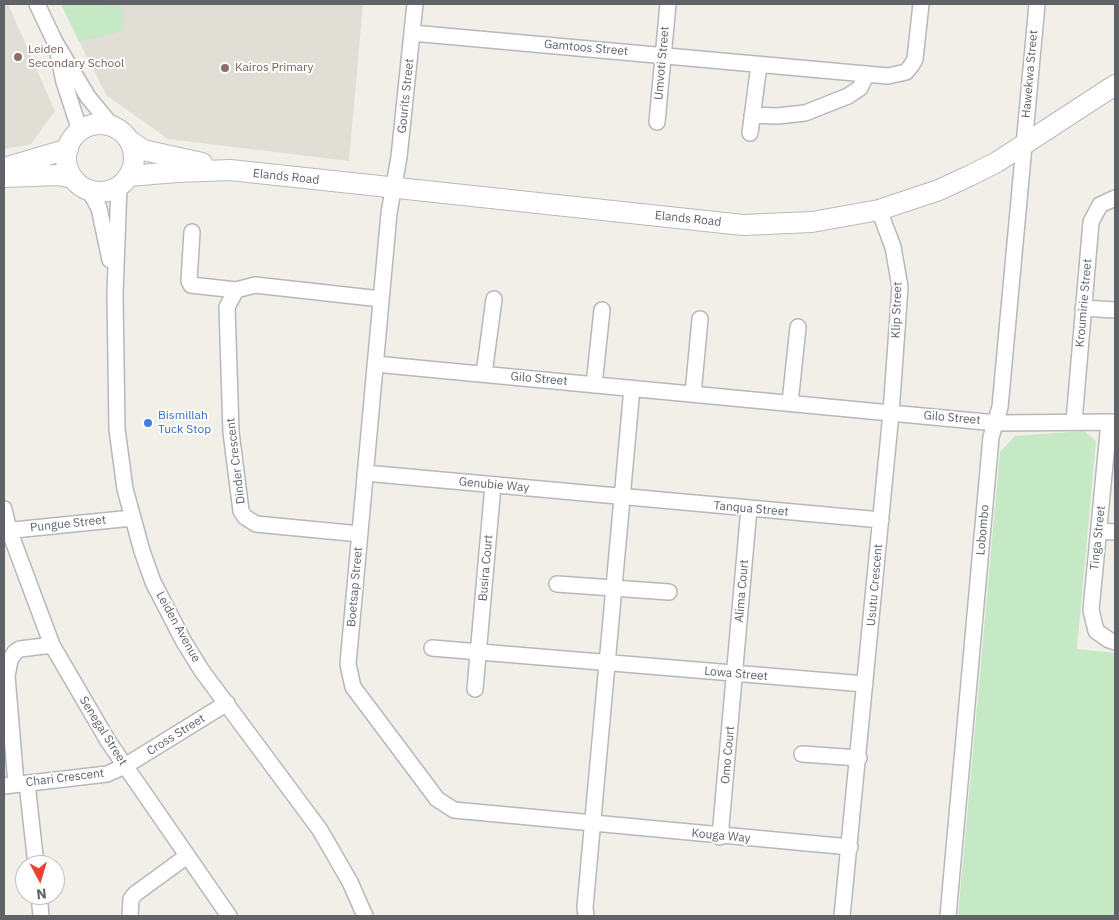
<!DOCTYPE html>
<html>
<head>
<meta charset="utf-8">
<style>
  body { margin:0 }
  #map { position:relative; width:1119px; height:920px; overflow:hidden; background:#f1efe8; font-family:"IBM Plex Sans",sans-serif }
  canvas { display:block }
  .frame { position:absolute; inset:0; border:5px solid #5f6368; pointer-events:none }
  .north { position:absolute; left:15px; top:855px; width:50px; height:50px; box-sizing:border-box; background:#fff; border:1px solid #bfc1c3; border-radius:50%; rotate:174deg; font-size:14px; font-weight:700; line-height:20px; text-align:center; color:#5f6368 }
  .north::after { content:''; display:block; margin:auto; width:18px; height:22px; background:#ea4335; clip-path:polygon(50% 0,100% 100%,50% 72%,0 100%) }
</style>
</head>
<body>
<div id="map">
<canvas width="1119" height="920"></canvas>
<div class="frame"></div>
<div class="north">N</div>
</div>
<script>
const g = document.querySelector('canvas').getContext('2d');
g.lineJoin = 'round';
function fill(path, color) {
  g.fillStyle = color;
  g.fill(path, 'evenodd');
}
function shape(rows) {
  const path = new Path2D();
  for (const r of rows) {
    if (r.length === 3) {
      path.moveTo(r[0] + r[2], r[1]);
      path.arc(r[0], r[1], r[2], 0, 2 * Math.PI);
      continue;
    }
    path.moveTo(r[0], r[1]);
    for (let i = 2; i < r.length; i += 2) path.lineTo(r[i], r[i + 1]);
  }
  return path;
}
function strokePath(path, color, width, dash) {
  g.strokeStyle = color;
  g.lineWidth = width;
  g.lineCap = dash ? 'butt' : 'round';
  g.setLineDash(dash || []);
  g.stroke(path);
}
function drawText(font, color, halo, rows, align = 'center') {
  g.font = font + ' "IBM Plex Sans",sans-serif';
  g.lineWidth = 4;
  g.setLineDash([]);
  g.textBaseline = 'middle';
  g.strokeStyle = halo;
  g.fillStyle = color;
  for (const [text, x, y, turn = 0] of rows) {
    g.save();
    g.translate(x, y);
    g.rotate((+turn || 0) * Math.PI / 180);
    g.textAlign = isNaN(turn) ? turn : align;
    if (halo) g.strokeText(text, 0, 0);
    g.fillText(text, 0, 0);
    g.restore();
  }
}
const education = shape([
  [4,4,8,4,55,111,31,144,4,149],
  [61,4,363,4,349,161,168,139,106,95]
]);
const green = shape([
  [61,4,122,6,123,31,79,42],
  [1084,431,1096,441,1077,649,1115,653,1115,916,958,916,1000,452,1015,436]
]);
const street = shape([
  [37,4,55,42,88,97,112,126],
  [415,4,399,157,389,213,348,664,353,687,437,799,454,810,850,847],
  [412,33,888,76,906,72,911,66,915,59,921,4],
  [58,53,64,82,80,131],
  [752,115,777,116,805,113,848,96,860,88,866,75],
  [657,122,668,4],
  [750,133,759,65],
  [119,186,115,294,117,429,125,489,142,551,153,582,184,642,202,671,320,830,350,882,365,916],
  [89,190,99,208,110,260],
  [192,232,189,281,191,285,236,290],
  [1083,308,1115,310],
  [375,364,996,423,1115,422],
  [484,374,494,299],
  [594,385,602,310],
  [693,394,700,319],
  [790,403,798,327],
  [1074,421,1091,222,1100,205,1115,198],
  [1109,422,1091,610,1096,631,1109,640,1115,642],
  [365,473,881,520],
  [4,509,9,530,52,645,108,741,229,916],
  [4,531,132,518],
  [1099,531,1115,532],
  [360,534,256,524,245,517,241,511,231,432,227,307,236,290,255,285,381,299],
  [557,584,669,592],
  [432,648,865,684],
  [475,689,493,485],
  [802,754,859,758],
  [27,783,36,865],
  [16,784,7,676,10,660,15,652,20,649,52,645],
  [4,786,107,774,125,766,227,703],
  [720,837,749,508],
  [39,895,41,916],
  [130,916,131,899,135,894,187,856],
  [586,916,585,907,632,388],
  [842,916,891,413,900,287,893,247,879,210],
  [948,916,991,437,1000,407,1037,4]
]);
const secondary = shape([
  [100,158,34],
  [129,140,143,150,202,163],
  [4,168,68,149],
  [129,176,177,172,230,170,743,225,812,222,879,210,939,190,969,176,997,162,1115,85],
  [4,177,58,175,73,178]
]);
const markers = [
  [18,57,5,"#8d6e63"],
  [225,68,5,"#8d6e63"],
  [148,423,5,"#3f7fe0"]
];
const streetNames = [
  ["Gamtoos Street",586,48,5],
  ["Umvoti Street",662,63,-85],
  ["Hawekwa Street",1030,74,-85],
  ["Gourits Street",406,96,-84],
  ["Elands Road",286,177,6],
  ["Elands Road",688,219,6],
  ["Kroumirie Street",1084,303,-85],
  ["Klip Street",897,310,-88],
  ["Gilo Street",539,379,5],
  ["Gilo Street",952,418,5],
  ["Dinder Crescent",236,461,-97],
  ["Genubie Way",494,485,5],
  ["Tanqua Street",751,509,5],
  ["Pungue Street",68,524,-6],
  ["Lobombo",983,530,-85],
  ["Tinga Street",1098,538,-84],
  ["Busira Court",486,568,-85],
  ["Usutu Crescent",875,585,-85],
  ["Boetsap Street",355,587,-85],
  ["Alima Court",742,591,-85],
  ["Leiden Avenue",178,627,61],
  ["Lowa Street",736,674,5],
  ["Senegal Street",103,731,58],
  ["Cross Street",176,735,-32],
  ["Omo Court",728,755,-85],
  ["Chari Crescent",65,778,-7],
  ["Kouga Way",721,836,5]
];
const educationNames = [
  ["Leiden",28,50],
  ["Secondary School",28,64],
  ["Kairos Primary",235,68]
];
const shopNames = [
  ["Bismillah",158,416],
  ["Tuck Stop",158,430]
];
fill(education, '#e1ded6');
fill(green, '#c5e8c5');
strokePath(street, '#b5b8bc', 18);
strokePath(secondary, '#b6babf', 22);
strokePath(street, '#fff', 15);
strokePath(secondary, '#fff', 20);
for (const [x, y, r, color] of markers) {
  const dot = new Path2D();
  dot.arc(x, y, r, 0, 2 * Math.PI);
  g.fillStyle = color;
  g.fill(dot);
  strokePath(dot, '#fff', 2);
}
drawText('12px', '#5f6368', '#fff', streetNames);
drawText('12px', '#785e54', '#fff', educationNames, 'left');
drawText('12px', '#366cbe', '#fff', shopNames, 'left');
</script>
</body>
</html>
